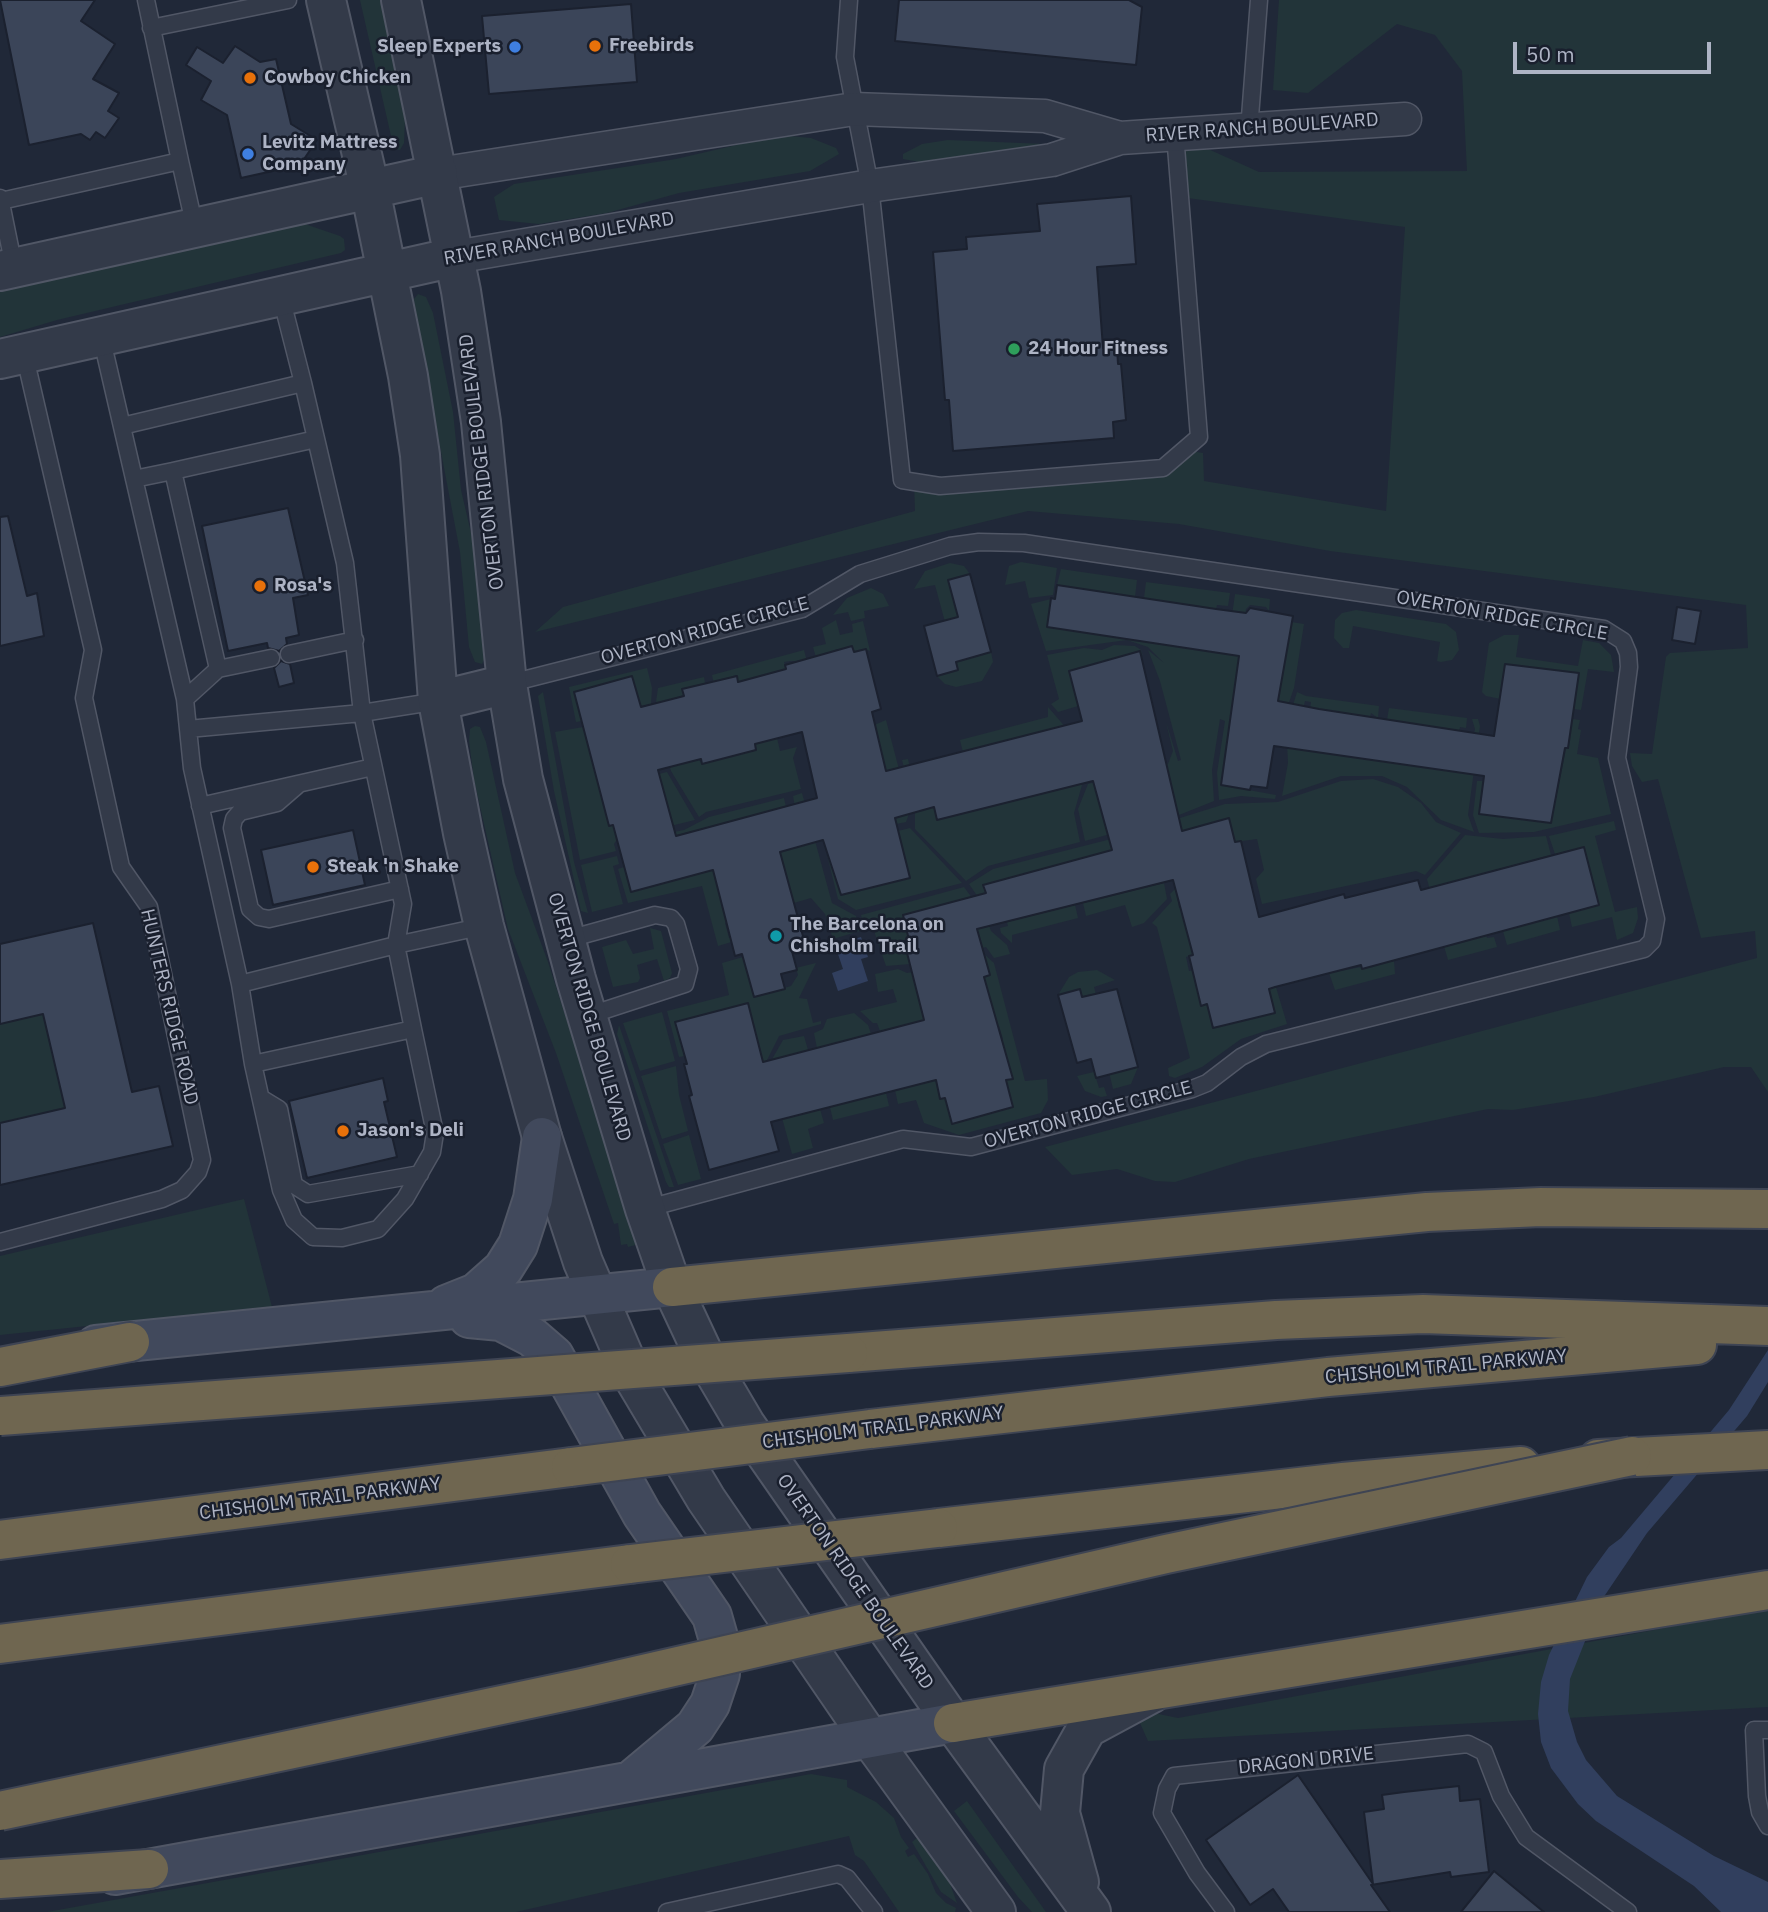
<!DOCTYPE html>
<html>
<head>
<meta charset="utf-8">
<style>
  body { margin:0 }
  #map { position:relative; width:1768px; height:1912px; overflow:hidden; background:#202838; font-family:"IBM Plex Sans",sans-serif }
  canvas { display:block }
  .scale { position:absolute; left:1513px; top:42px; width:198px; height:32px; box-sizing:border-box; border:4px solid #aeb4c5; border-top:0; padding-left:9px; font-size:21px; line-height:24px; white-space:nowrap; color:#aeb4c5; -webkit-text-stroke:5px #191f2d; paint-order:stroke }
</style>
</head>
<body>
<div id="map">
<canvas width="1768" height="1912"></canvas>
<div class="scale">50 m</div>
</div>
<script>
const g = document.querySelector('canvas').getContext('2d');
g.lineJoin = 'round';
function fill(path, color) {
  g.fillStyle = color;
  g.fill(path, 'evenodd');
}
function shape(rows) {
  const path = new Path2D();
  for (const r of rows) {
    path.moveTo(r[0], r[1]);
    for (let i = 2; i < r.length; i += 2) path.lineTo(r[i], r[i + 1]);
  }
  return path;
}
function strokePath(path, color, width, dash) {
  g.strokeStyle = color;
  g.lineWidth = width;
  g.lineCap = dash ? 'butt' : 'round';
  g.setLineDash(dash || []);
  g.stroke(path);
}
function drawText(font, color, halo, rows, align = 'center') {
  g.font = font + ' "IBM Plex Sans",sans-serif';
  g.lineWidth = 5;
  g.setLineDash([]);
  g.textBaseline = 'middle';
  g.strokeStyle = halo;
  g.fillStyle = color;
  for (const [text, x, y, turn = 0] of rows) {
    g.save();
    g.translate(x, y);
    g.rotate((+turn || 0) * Math.PI / 180);
    g.textAlign = isNaN(turn) ? turn : align;
    if (halo) g.strokeText(text, 0, 0);
    g.fillText(text, 0, 0);
    g.restore();
  }
}
const green = shape([
  [360,0,381,0,405,117,404,143,400,150,394,149],
  [1279,0,1768,0,1768,1092,1751,1067,1724,1067,1594,1097,1513,1110,1488,1109,1249,1159,1175,1182,1155,1181,1117,1169,1072,1175,1045,1147,1757,958,1755,931,1701,938,1658,779,1642,782,1632,766,1630,753,1652,754,1666,657,1670,653,1748,648,1746,605,1330,551,1179,524,1028,511,535,632,563,607,915,511,914,482,1163,468,1183,450,1203,453,1204,481,1386,511,1405,227,1180,197,1175,134,1259,172,1467,171,1462,71,1435,35,1397,24,1308,93,1273,90],
  [780,135,811,138,836,148,839,154,810,171,679,193,607,213,539,224,499,220,494,197,514,184,676,159],
  [948,140,1045,144,1045,148,930,164,903,159,903,154,922,144],
  [299,222,340,236,344,239,345,250,341,253,57,320,0,337,0,284],
  [418,294,426,297,433,313,453,412,461,490,477,559,487,654,482,664,475,662,469,647,460,552,415,315,414,299],
  [1021,562,1057,568,1053,595,1029,598,1025,581,1005,585,1009,566],
  [950,563,964,566,970,574,949,580,970,658,991,652,993,662,982,681,956,687,945,684,937,676,958,670,935,585,914,589,925,571],
  [1061,569,1137,580,1135,597,1057,585],
  [1146,582,1230,593,1228,606,1217,605,1216,609,1144,598],
  [871,588,883,594,889,606,864,611,865,618,851,621,848,612,833,615,847,598],
  [1235,594,1270,599,1269,611,1266,607,1250,605,1246,609,1221,785,1276,795,1275,799,1241,796,1219,800,1217,773,1225,721,1220,719,1212,770,1214,801,1179,815,1085,841,1078,809,1088,784,1168,764,1173,751,1166,722,1178,761,1181,760,1160,681,1148,650,1164,663,1148,647,1127,640,1046,651,1031,604,1051,599,1230,630],
  [1356,610,1446,624,1456,632,1459,650,1452,660,1441,662,1437,661,1440,642,1353,626,1349,648,1343,648,1334,638,1335,620,1342,613],
  [836,620,840,635,853,632,852,624,863,621,870,651,865,649,840,656,837,649,817,661,813,647,826,644,822,628],
  [1291,622,1304,624,1294,688,1286,711,1277,709],
  [1504,635,1519,635,1516,657,1578,666,1583,640,1599,643,1611,655,1614,672,1588,669,1581,710,1574,709,1578,673,1505,664,1501,699,1486,696,1482,692,1489,643],
  [1114,645,1135,646,1141,650,1143,656,1140,651,1069,671,1078,706,1058,712,1051,704,1059,699,1047,655,1084,648,1102,650],
  [804,650,808,665,801,666,799,661,790,661,784,662,786,669,738,682,736,675,731,677,732,681,715,689,712,675],
  [647,668,652,688,651,704,640,706,632,676,574,692,582,721,576,722,569,687],
  [704,677,706,688,659,703,702,764,750,747,751,752,756,750,755,744,777,738,780,751,797,747,793,758,801,789,706,812,699,817,671,771,655,709,658,688],
  [543,692,574,862,588,913,581,911,554,791,538,696],
  [1297,692,1306,696,1379,706,1378,718,1371,713,1370,717,1310,710,1311,702,1305,701,1303,709,1290,715],
  [1048,707,1067,729,1082,785,1074,813,1080,842,988,866,966,881,915,829,915,809,902,760,908,759,919,811,934,807,963,752,960,740,1048,717],
  [1389,708,1467,718,1466,728,1460,727,1459,731,1387,720],
  [1472,719,1478,719,1480,726,1468,815,1474,832,1441,820,1407,787,1382,776,1341,776,1282,796,1288,763,1287,742,1290,748,1466,773,1475,729],
  [1572,719,1580,720,1578,729,1581,730,1577,754,1598,758,1611,814,1534,832,1479,833,1473,815,1477,781,1483,781,1479,814,1551,823],
  [886,720,910,811,906,822,896,824,876,730,844,738],
  [475,726,480,727,486,742,515,873,548,962,639,1244,628,1247,627,1244,621,1245,618,1223,614,1224,556,1053,508,929,474,780,469,741,470,729],
  [583,727,659,774,667,772,695,820,617,839,614,844,616,851,580,860,555,732],
  [1373,779,1398,787,1421,803,1436,822,1461,833,1425,875,1416,871,1262,904,1256,879,1264,870,1257,839,1235,842,1228,819,984,885,987,910,969,884,993,869,1119,837,1225,804,1278,802,1341,781],
  [802,793,832,903,856,916,860,931,833,939,825,914,811,898,725,923,729,938,749,933,738,940,718,946,702,886,628,903,618,869,624,867,631,892,802,846,793,796],
  [784,798,786,807,635,846,627,841,684,830,709,817],
  [1614,821,1616,830,1595,836,1615,912,1637,907,1638,918,1633,933,1617,940,1612,917,1572,927,1569,913,1599,904,1584,847,1555,854,1549,836],
  [819,823,841,895,910,878,898,831,910,828,962,883,856,910,838,899],
  [1465,835,1503,839,1546,836,1551,855,1451,882,1434,905,1427,879],
  [617,856,619,864,613,866,623,904,592,912,581,865],
  [1164,883,1167,899,1144,923,1132,927,1125,905,1086,916,1083,903],
  [964,887,986,917,991,931,1007,945,1010,954,994,958,986,947,982,948,976,937,979,936,976,923,964,899,904,915,909,940,904,942,907,954,913,953,911,964,886,966,873,928,865,930,861,915],
  [1177,887,1184,894,1177,896,1179,908,1187,906,1193,955,1186,957,1189,971,1195,970,1201,1005,1207,1004,1213,1028,1275,1013,1269,989,1275,984,1287,1024,1241,1039,1202,1067,1175,1078,1169,1076,1168,1068,1190,1058,1157,927,1152,923,1172,901,1170,894],
  [1075,905,1078,918,1012,935,1012,943,1001,933,1000,928,1008,926,1007,922],
  [1557,916,1560,930,1507,945,1503,931],
  [650,928,661,931,672,973,670,978,664,981,657,959,637,965,640,978,638,982,613,987,602,947,626,940,633,954,654,949],
  [1486,935,1487,938,1494,937,1497,947,1448,960,1441,936],
  [28,951,65,1108,0,1123,0,1024,27,1018,12,955],
  [984,954,994,963,1025,1081,1047,1079,1048,1100,1041,1113,959,1135,924,1123,916,1100,898,1104,895,1090,910,1024,880,1031,877,1023,873,1023,860,1011,897,1002,893,989,878,992,875,974,898,969,907,973,913,972,920,988,916,990,941,1083,937,1084,940,1099,945,1098,952,1123,1013,1107,1006,1080,1012,1079,996,1042,1003,1039,999,1026,993,1028,991,1002,984,977,990,975,986,961,981,963],
  [743,957,755,997,791,986,798,975,796,968,816,963,799,998,807,999,813,1023,821,1021,821,1024,779,1036,766,1062,774,1107,748,1003,676,1022,684,1056,679,1057,667,1011,729,995,722,963],
  [1394,961,1395,974,1335,990,1329,973],
  [1097,970,1115,980,1094,987,1117,1072,1138,1067,1131,1084,1113,1089,1109,1072,1095,1075,1099,1088,1104,1087,1107,1096,1101,1097,1085,1091,1077,1076,1102,1070,1080,989,1058,995,1069,977,1078,972],
  [662,1012,675,1061,640,1071,623,1023],
  [854,1013,868,1025,871,1034,817,1048,814,1033,823,1029,827,1019],
  [619,1025,674,1187,669,1187,666,1182,617,1034],
  [804,1036,808,1050,775,1059,790,1117,820,1109,824,1123,808,1129,813,1148,792,1154,779,1107,771,1061,783,1040],
  [676,1066,679,1095,688,1131,662,1139,641,1076],
  [886,1093,889,1106,833,1120,830,1107],
  [689,1135,701,1179,678,1185,663,1144],
  [244,1199,272,1307,0,1335,0,1256],
  [1768,1609,1768,1707,1148,1741,1136,1714,1154,1713,1178,1718],
  [811,1774,847,1780,847,1787,876,1802,894,1818,901,1837,909,1848,905,1851,908,1857,914,1854,928,1874,936,1893,946,1903,956,1908,955,1912,899,1912,864,1861,855,1855,849,1836,516,1912,47,1912],
  [967,1801,1046,1912,1032,1912,1018,1897,954,1811],
  [918,1837,949,1881,957,1903,941,1892,912,1842]
]);
const water = shape([
  [861,937,868,957,861,959,868,981,838,991,832,973,843,969,835,945],
  [1768,1350,1768,1382,1747,1416,1647,1533,1601,1601,1570,1679,1568,1711,1577,1742,1586,1760,1617,1796,1714,1856,1768,1882,1768,1912,1721,1912,1694,1886,1596,1821,1578,1804,1551,1768,1541,1742,1538,1714,1541,1682,1549,1655,1587,1577,1609,1547,1621,1538,1729,1410]
]);
const building = shape([
  [0,0,95,0,81,21,115,44,93,79,119,93,108,111,119,118,105,138,96,132,90,140,81,134,29,145,0,0],
  [899,0,1129,0,1142,7,1136,65,895,41,899,0],
  [631,4,637,82,489,94,482,16,631,4],
  [235,46,260,62,276,59,291,124,317,140,300,165,241,178,227,115,201,100,211,81,186,65,197,47,223,63,235,46],
  [1131,196,1136,264,1097,267,1103,348,1117,347,1118,364,1121,364,1126,420,1113,422,1114,438,953,451,949,400,945,400,933,252,967,249,966,237,1040,231,1037,204,1131,196],
  [288,508,308,595,293,598,299,635,286,638,287,644,279,651,268,648,267,643,228,651,202,526,288,508],
  [8,516,27,596,37,593,44,636,0,646,0,517,8,516],
  [970,574,991,652,956,662,958,670,937,676,924,626,958,617,948,580,970,574],
  [1057,585,1216,609,1246,613,1250,608,1293,616,1278,701,1319,709,1494,736,1505,664,1579,673,1568,748,1565,748,1551,823,1479,814,1484,776,1274,746,1267,788,1251,786,1250,790,1221,785,1239,656,1047,627,1051,598,1055,599,1057,585],
  [1677,607,1701,611,1695,644,1672,640,1677,607],
  [852,646,854,652,866,649,881,709,872,712,886,771,1082,721,1069,671,1140,651,1182,831,1229,818,1235,842,1241,841,1259,917,1344,894,1345,898,1418,880,1421,890,1584,847,1599,905,1362,969,1361,965,1275,987,1269,989,1275,1013,1213,1028,1207,1004,1201,1006,1189,956,1193,955,1173,880,977,929,990,975,984,977,1013,1079,1006,1080,1013,1107,952,1124,945,1098,940,1099,936,1080,771,1122,779,1151,709,1170,689,1096,692,1095,684,1064,687,1064,675,1022,748,1003,763,1062,924,1020,904,941,909,940,903,915,986,893,983,885,1112,850,1093,781,937,820,934,807,895,818,910,878,841,895,823,840,780,852,804,940,790,944,797,970,781,974,785,989,754,997,742,954,735,956,713,870,631,892,613,825,609,826,574,692,632,676,641,707,684,696,682,689,737,676,738,682,786,669,785,665,852,646],
  [802,732,817,798,676,836,658,770,701,759,702,764,756,750,755,744,802,732],
  [281,661,290,664,294,683,279,687,274,668,281,661],
  [353,830,365,885,273,905,261,850,353,830],
  [93,923,132,1092,159,1086,173,1146,0,1185,0,1123,65,1108,43,1014,0,1024,0,944,93,923],
  [1080,989,1082,997,1117,989,1138,1067,1096,1078,1091,1059,1077,1063,1058,995,1080,989],
  [383,1078,388,1101,384,1102,397,1157,307,1178,289,1101,383,1078],
  [1298,1775,1373,1884,1364,1812,1384,1809,1382,1795,1404,1792,1459,1786,1460,1801,1480,1799,1489,1872,1451,1877,1450,1872,1371,1885,1390,1912,1289,1912,1273,1889,1250,1905,1206,1840,1298,1775],
  [1494,1871,1544,1912,1461,1912,1494,1871]
]);
const service = shape([
  [849,0,845,57,870,186,902,480,940,486,1163,468,1199,437,1175,134],
  [151,28,288,0],
  [1249,130,1259,0],
  [180,161,195,228],
  [0,198,14,267],
  [1,201,180,161,146,0],
  [101,336,185,699,188,729,362,713,438,701],
  [122,426,303,383,281,297],
  [134,479,173,471],
  [289,654,355,640],
  [271,658,218,669,173,471,316,439],
  [507,684,802,609,860,574,950,546,979,542,1024,543,1604,629,1623,641,1628,653,1629,667,1617,758,1656,919,1652,941,1644,949,1266,1044,1241,1057,1207,1083,1192,1089,971,1147,903,1139,645,1209],
  [185,699,218,669],
  [188,729,192,768,240,984,253,1064,413,1029,396,945,484,926],
  [299,784,277,803,240,812,234,819,232,828,250,909,259,917,269,919,400,889],
  [200,806,373,767],
  [565,940,655,915,671,918,676,924,689,969,685,984,587,1016],
  [240,984,396,945,403,904,362,713,345,563,303,383],
  [253,1064,281,1190,294,1220,313,1237,342,1238,378,1229,405,1199,432,1152,435,1133,413,1029],
  [261,1098,279,1109,294,1185,308,1194,420,1174],
  [0,1242,162,1199,182,1190,198,1172,202,1160,149,907,121,867,84,698,93,650,24,353],
  [1768,1730,1754,1730,1757,1796,1760,1812,1768,1826],
  [667,1912,838,1874,847,1878,874,1912],
  [1226,1912,1197,1873,1162,1813,1167,1789,1174,1776,1468,1744,1484,1752,1501,1796,1526,1837,1628,1912]
]);
const minor = shape([
  [438,174,854,109,1045,116,1120,138],
  [455,257,870,186,1052,160,1120,138,1405,119]
]);
const tertiary = shape([
  [326,0,370,189,408,376,420,455,438,701,463,833,484,926,542,1137,583,1262,631,1373,706,1499,869,1737,996,1912],
  [401,0,461,291,481,422,507,684,523,779,576,979,645,1209,672,1287,702,1351,745,1424,953,1723,1091,1912],
  [0,271,438,174],
  [0,359,455,257],
  [438,701,507,684],
  [1079,1882,1060,1813,1064,1769,1087,1728,1152,1693]
]);
const secondary = shape([
  [446,1305,476,1293,503,1269,518,1245,533,1199,542,1137],
  [469,1318,501,1321,532,1337,554,1356,642,1514,712,1616,720,1644,720,1674,710,1704,695,1727,634,1778],
  [96,1345,672,1287],
  [115,1875,953,1723]
]);
const motorway = shape([
  [672,1287,1427,1212,1541,1207,1768,1209],
  [848,1353,1276,1320,1423,1314,1768,1326],
  [0,1367,130,1342],
  [870,1429,1328,1377,1697,1345],
  [1598,1459,1768,1450],
  [938,1528,1343,1482,1521,1466],
  [0,1540,571,1467],
  [0,1644,630,1564],
  [953,1723,1768,1590],
  [0,1879,149,1869]
]);
const motorwayBridge = shape([
  [0,1416,848,1353],
  [571,1467,870,1429],
  [630,1564,938,1528],
  [0,1811,582,1688,1166,1554,1632,1456]
]);
const markers = [
  [595,46,7,"#e8710a"],
  [515,47,7,"#3f7fe0"],
  [250,78,7,"#e8710a"],
  [248,154,7,"#3f7fe0"],
  [1014,349,7,"#2e9e5b"],
  [260,586,7,"#e8710a"],
  [313,867,7,"#e8710a"],
  [776,936,7,"#0f9aa8"],
  [343,1131,7,"#e8710a"]
];
const poiNames = [
  ["Freebirds",609,46],
  ["Sleep Experts",501,47,"right"],
  ["Cowboy Chicken",264,78],
  ["Levitz Mattress",262,143],
  ["Company",262,165],
  ["24 Hour Fitness",1028,349],
  ["Rosa's",274,586],
  ["Steak 'n Shake",327,867],
  ["The Barcelona on",790,925],
  ["Chisholm Trail",790,947],
  ["Jason's Deli",357,1131]
];
const streetNames = [
  ["RIVER RANCH BOULEVARD",1262,128,-4],
  ["RIVER RANCH BOULEVARD",559,239,-10],
  ["OVERTON RIDGE BOULEVARD",482,462,-97],
  ["OVERTON RIDGE CIRCLE",1502,616,10],
  ["OVERTON RIDGE CIRCLE",705,631,-15],
  ["HUNTERS RIDGE ROAD",169,1007,77],
  ["OVERTON RIDGE BOULEVARD",589,1017,74],
  ["OVERTON RIDGE CIRCLE",1088,1115,-15],
  ["CHISHOLM TRAIL PARKWAY",1446,1367,-5],
  ["CHISHOLM TRAIL PARKWAY",883,1428,-7],
  ["CHISHOLM TRAIL PARKWAY",320,1499,-7],
  ["OVERTON RIDGE BOULEVARD",855,1582,55],
  ["DRAGON DRIVE",1306,1761,-6]
];
fill(green, '#223439');
fill(water, '#313f5e');
fill(building, '#3b4559');
strokePath(building, '#1b212f', 2);
strokePath(service, '#515766', 19);
strokePath(minor, '#515766', 35);
strokePath(tertiary, '#515766', 42);
strokePath(secondary, '#515766', 42);
strokePath(motorway, '#3e4453', 42);
strokePath(service, '#333a49', 16);
strokePath(minor, '#333a49', 32);
strokePath(tertiary, '#333a49', 38);
strokePath(secondary, '#41495c', 38);
strokePath(motorway, '#6f6650', 38);
strokePath(motorwayBridge, '#3e4453', 42, []);
strokePath(motorwayBridge, '#6f6650', 38);
for (const [x, y, r, color] of markers) {
  const dot = new Path2D();
  dot.arc(x, y, r, 0, 2 * Math.PI);
  g.fillStyle = color;
  g.fill(dot);
  strokePath(dot, '#191f2d', 2.5);
}
drawText('bold 19px', '#aeb4c5', '#191f2d', poiNames, 'left');
drawText('19px', '#aeb4c5', '#191f2d', streetNames);
</script>
</body>
</html>
